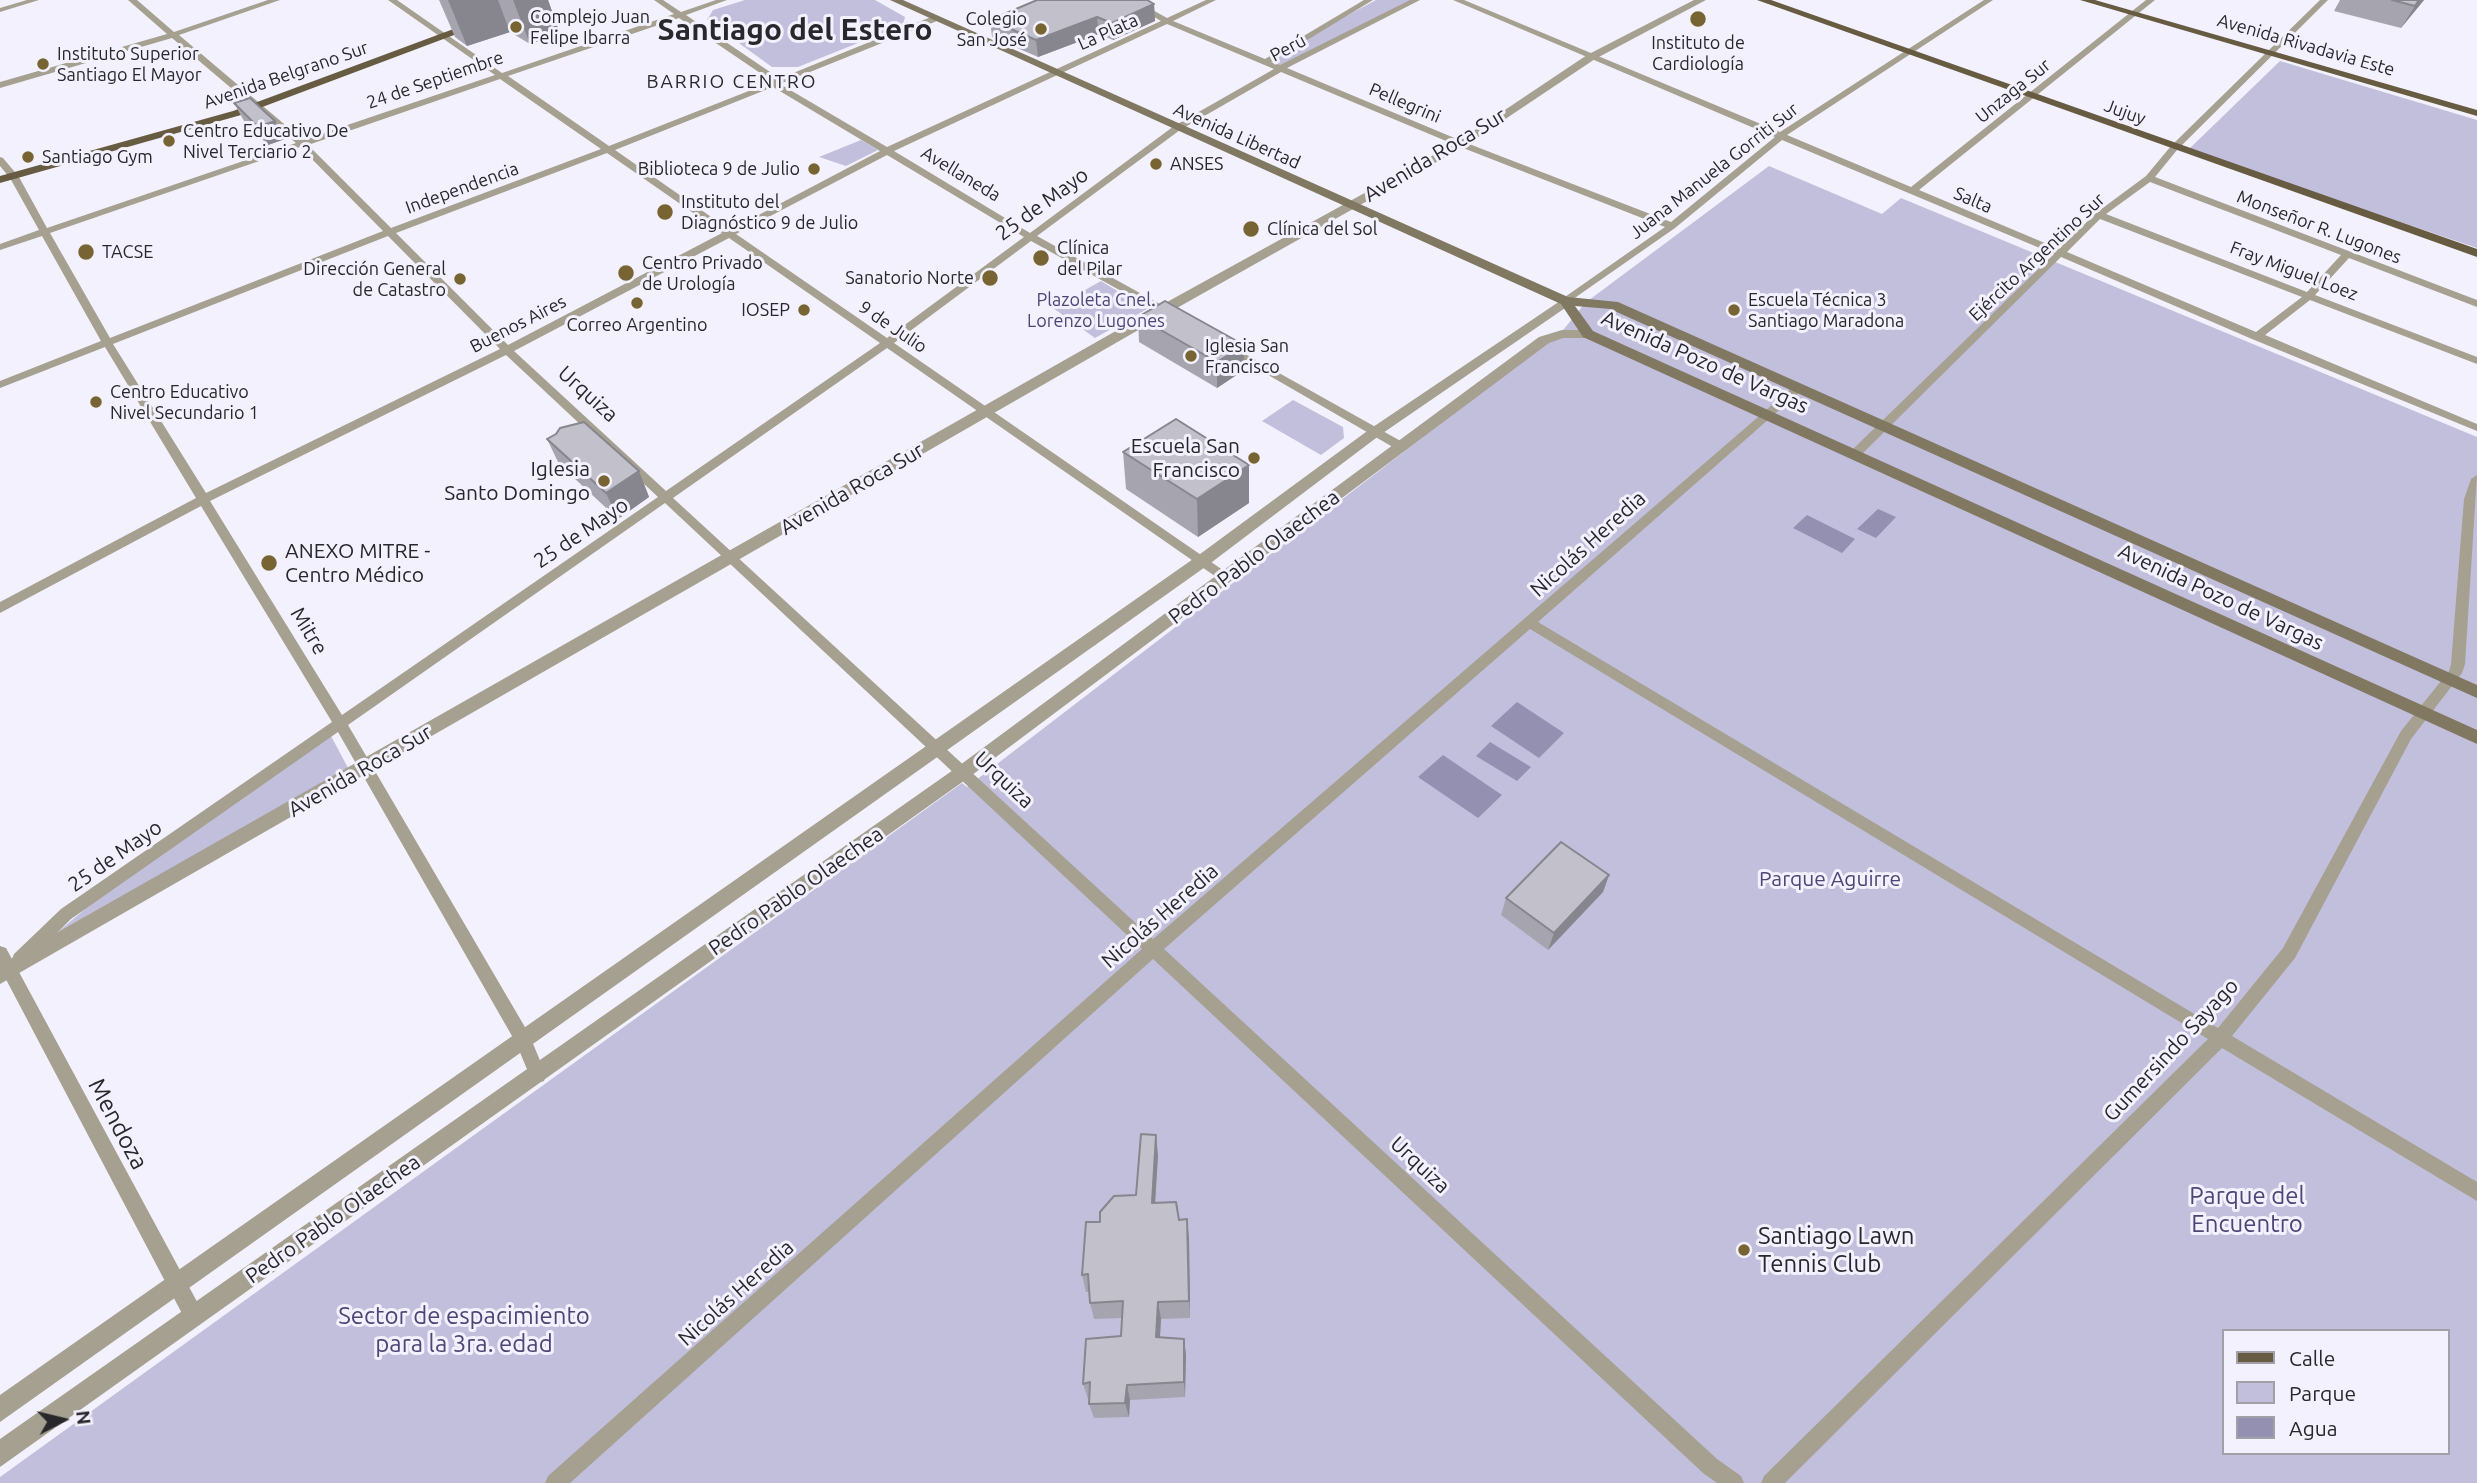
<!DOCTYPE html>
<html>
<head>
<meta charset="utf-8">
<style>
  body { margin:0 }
  #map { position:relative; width:2477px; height:1483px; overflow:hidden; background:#f2f1fd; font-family:Ubuntu,sans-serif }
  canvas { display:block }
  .legend { position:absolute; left:2222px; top:1329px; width:228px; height:126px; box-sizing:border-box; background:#f2f1fd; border:2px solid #a1a0a9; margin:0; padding:9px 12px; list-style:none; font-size:21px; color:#28272c }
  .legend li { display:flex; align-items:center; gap:14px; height:35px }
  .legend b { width:35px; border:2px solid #a1a0a9 }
  .north { position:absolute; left:28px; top:1385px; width:70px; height:70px; -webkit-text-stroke:5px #f2f1fd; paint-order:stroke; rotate:83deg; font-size:19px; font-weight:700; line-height:28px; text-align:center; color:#28272c }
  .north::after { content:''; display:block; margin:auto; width:24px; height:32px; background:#28272c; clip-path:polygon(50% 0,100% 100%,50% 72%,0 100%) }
</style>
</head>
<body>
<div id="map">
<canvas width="2477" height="1483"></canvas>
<ul class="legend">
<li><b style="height:9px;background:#675c41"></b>Calle</li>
<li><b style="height:19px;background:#c2bfdd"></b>Parque</li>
<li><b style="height:19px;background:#9490b2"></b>Agua</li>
</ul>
<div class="north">N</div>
</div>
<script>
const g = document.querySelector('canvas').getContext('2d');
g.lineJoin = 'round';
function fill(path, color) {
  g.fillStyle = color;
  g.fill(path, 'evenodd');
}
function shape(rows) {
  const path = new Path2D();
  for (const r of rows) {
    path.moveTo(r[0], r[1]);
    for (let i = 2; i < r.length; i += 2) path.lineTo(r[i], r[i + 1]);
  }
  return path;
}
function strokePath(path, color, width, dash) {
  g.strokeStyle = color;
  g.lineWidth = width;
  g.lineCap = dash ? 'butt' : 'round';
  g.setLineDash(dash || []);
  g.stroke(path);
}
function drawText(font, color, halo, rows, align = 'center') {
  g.font = font + ' Ubuntu,sans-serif';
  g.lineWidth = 6;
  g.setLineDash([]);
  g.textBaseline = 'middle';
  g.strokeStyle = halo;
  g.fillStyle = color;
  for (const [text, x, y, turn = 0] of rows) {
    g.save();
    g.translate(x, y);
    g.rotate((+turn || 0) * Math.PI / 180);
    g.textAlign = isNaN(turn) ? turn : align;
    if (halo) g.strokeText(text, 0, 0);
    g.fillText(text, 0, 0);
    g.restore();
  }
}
const green = shape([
  [745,0,875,0,905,17,903,25,798,67,772,67,707,20,713,10],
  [1376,0,1419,0,1281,66,1266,59],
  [2280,61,2477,120,2477,248,2188,150],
  [861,140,878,150,846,166,819,157],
  [1769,166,1882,214,1901,198,2477,437,2477,1483,0,1483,0,1477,962,783,967,787,1564,329,1585,303],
  [2223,1331,2447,1331,2447,1453,2223,1453],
  [1101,281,1147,309,1095,338,1053,308],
  [1293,400,1343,427,1344,438,1321,455,1262,421],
  [330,734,348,768,52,937,91,904]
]);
const water = shape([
  [1878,509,1896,517,1876,538,1857,529],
  [1807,515,1855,539,1842,553,1793,528],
  [1517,702,1564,733,1539,758,1491,726],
  [1490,742,1531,767,1517,781,1476,756],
  [1443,755,1502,795,1478,818,1418,777]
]);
const minor = shape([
  [27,0,39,0,0,12,0,8,27,0],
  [128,0,137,0,174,32,268,0,280,0,179,35,303,140,495,75,388,0,397,0,502,73,674,14,654,0,663,0,681,12,716,0,727,0,686,15,773,74,776,80,931,17,937,17,937,21,780,84,887,147,1161,21,1125,0,1135,0,1167,18,1206,0,1216,0,1173,21,1265,59,1364,0,1373,0,1271,62,1280,65,1410,0,1420,0,1287,68,1464,142,1671,222,1775,137,1453,0,1464,0,1780,132,1984,0,1993,0,1787,135,1911,187,2146,0,2155,0,1919,190,2059,249,2096,213,2146,176,2171,146,2320,0,2328,0,2177,150,2155,177,2477,300,2477,307,2349,258,2315,295,2477,357,2477,364,2310,300,2265,335,2477,424,2477,431,2252,339,2061,257,1860,456,1852,456,1852,450,2054,254,1782,140,1675,228,1566,304,1562,303,1562,299,1665,227,1458,146,1281,72,1180,130,1037,236,1176,313,1176,317,1168,317,1031,241,894,343,1230,575,1232,578,1230,581,1222,581,887,348,673,498,1153,939,1794,386,1802,386,1802,390,1538,622,2218,1028,2283,948,2401,731,2449,671,2451,664,2464,499,2471,479,2477,475,2465,664,2462,673,2411,739,2295,958,2232,1036,2477,1182,2477,1201,2222,1048,1785,1483,1761,1483,1764,1476,2208,1039,1530,629,1164,949,1717,1459,1741,1476,1744,1483,1717,1483,1703,1473,1153,959,570,1483,545,1483,548,1476,1142,949,665,503,348,725,529,1034,546,1075,544,1081,538,1083,532,1081,516,1043,338,732,71,919,26,964,20,966,14,964,12,959,14,954,61,909,332,722,201,506,0,613,0,602,196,498,105,347,0,388,0,381,101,341,42,236,0,250,0,244,39,230,10,178,0,166,0,157,3,158,19,177,47,228,296,143,172,38,0,88,0,82,167,34,128,0],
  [679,18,766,77,769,83,609,146,508,76,679,18],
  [1167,24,1274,69,1174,126,1030,233,894,151,1167,24],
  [500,79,601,149,391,228,308,145,500,79],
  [773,87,880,151,730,230,615,150,773,87],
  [300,147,383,231,110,338,50,233,300,147],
  [607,153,722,233,508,345,396,233,607,153],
  [887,155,1024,237,887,338,736,234,887,155],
  [2150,182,2341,255,2307,292,2106,214,2150,182],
  [2100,219,2302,297,2256,332,2067,252,2100,219],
  [388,236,500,349,206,493,113,344,388,236],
  [729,238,880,343,666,491,514,351,729,238],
  [506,355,658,497,342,715,210,501,506,355],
  [1229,345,1406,444,1408,447,1406,450,1398,450,1225,350,1225,346,1229,345],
  [0,946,6,948,201,1309,203,1316,201,1323,194,1325,187,1323,0,968,0,946]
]);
const tertiary = shape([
  [1694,0,1706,0,1595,59,1465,146,1168,313,0,984,0,965,1158,307,1457,142,1587,55,1694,0],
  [1566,297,1572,301,1571,304,1380,435,1208,565,0,1422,0,1395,1196,557,1370,429,1566,297],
  [1562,330,1588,330,1595,334,1588,338,1563,338,1549,343,968,778,0,1467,0,1439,956,768,1539,337,1562,330]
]);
const secondary = shape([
  [890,0,903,0,1568,297,1618,302,2477,685,2477,698,1610,309,1575,306,1593,331,2477,730,2477,744,1583,337,1561,304,890,0]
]);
const primary = shape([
  [1757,0,1771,0,2477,249,2477,257,1757,0],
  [2080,0,2095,0,2477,110,2477,116,2080,0],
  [475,21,480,24,478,26,241,115,0,183,0,176,233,111,475,21]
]);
const wall = shape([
  [439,0,548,0,560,34,530,44,510,32,467,46,455,37],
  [2340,0,2424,0,2401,28,2334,11],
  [1154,4,1155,21,1113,40,1099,34,1038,57,992,37,990,20],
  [234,103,285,139,268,145,244,121],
  [1138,317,1244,370,1217,388,1139,342],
  [547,439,639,471,649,497,618,519,559,464],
  [1123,452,1249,503,1198,537,1126,489],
  [1609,875,1603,892,1548,950,1501,915,1506,898],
  [1158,1155,1155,1203,1179,1220,1189,1238,1190,1318,1161,1319,1160,1337,1184,1339,1186,1355,1185,1397,1130,1400,1129,1417,1094,1418,1089,1404,1090,1398,1088,1399,1083,1384,1121,1336,1122,1318,1094,1319,1090,1303,1089,1292,1086,1292,1082,1275,1136,1195]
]);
const shadedWall = shape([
  [448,0,498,0,510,32,467,46],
  [513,0,548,0,560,34,530,44],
  [2419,0,2424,0,2401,28,2415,6],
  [1154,4,1155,21,1113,40,1112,23],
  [1097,17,1099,34,1038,57,1036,40],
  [275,121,285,139,268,145,258,127],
  [1244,345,1244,370,1217,388,1217,362],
  [1249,465,1249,503,1198,537,1197,499],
  [639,471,649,497,618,519,606,493],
  [1609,875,1603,892,1548,950,1554,933],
  [1156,1135,1158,1155,1154,1222,1152,1203],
  [1187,1219,1189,1238,1190,1318,1189,1301],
  [1158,1302,1161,1319,1159,1353,1156,1337],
  [1184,1339,1186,1355,1185,1397,1184,1382],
  [1127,1385,1130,1400,1129,1417,1125,1403]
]);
const building = shape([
  [1037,0,1147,0,1154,4,1112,23,1097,17,1036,40,990,20,1037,0],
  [2392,0,2419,0,2415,6,2392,0],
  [250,98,275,121,258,127,234,103,250,98],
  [1165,301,1244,345,1217,362,1138,317,1165,301],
  [1176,419,1249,465,1197,499,1123,452,1176,419],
  [584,422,639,471,606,493,547,439,556,434,560,428,584,422],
  [1561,842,1609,875,1554,933,1506,898,1561,842],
  [1141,1134,1156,1135,1152,1203,1176,1202,1179,1220,1187,1219,1189,1301,1158,1302,1156,1337,1184,1339,1184,1382,1127,1385,1125,1403,1089,1404,1090,1382,1083,1384,1086,1339,1121,1336,1123,1301,1090,1303,1088,1274,1082,1275,1086,1222,1100,1222,1100,1212,1114,1196,1136,1195,1141,1134]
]);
const markers = [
  [1698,19,9,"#776432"],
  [516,27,7,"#776432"],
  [1041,29,7,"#776432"],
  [43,64,7,"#776432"],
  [169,141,7,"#776432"],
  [28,157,7,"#776432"],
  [1156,164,7,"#776432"],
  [814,169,7,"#776432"],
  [665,212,9,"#776432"],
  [1251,229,9,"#776432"],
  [86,252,9,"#776432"],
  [1041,258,9,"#776432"],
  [626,273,9,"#776432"],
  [990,278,9,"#776432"],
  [460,279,7,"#776432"],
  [637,303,7,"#776432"],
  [804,310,7,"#776432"],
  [1734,310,7,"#776432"],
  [1191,356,7,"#776432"],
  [96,402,7,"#776432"],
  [1254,458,7,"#776432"],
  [604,481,7,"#776432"],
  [269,563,9,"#776432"],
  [1744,1250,7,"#776432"]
];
const farPoinames = [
  ["Complejo Juan",530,17],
  ["Felipe Ibarra",530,38],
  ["Colegio",1027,19,"right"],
  ["San José",1027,40,"right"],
  ["Instituto de",1698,43,"center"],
  ["Cardiología",1698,64,"center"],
  ["Instituto Superior",57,54],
  ["Santiago El Mayor",57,75],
  ["Centro Educativo De",183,131],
  ["Nivel Terciario 2",183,152],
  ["Santiago Gym",42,157],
  ["ANSES",1170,164],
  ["Biblioteca 9 de Julio",800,169,"right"],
  ["Instituto del",681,202],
  ["Diagnóstico 9 de Julio",681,223],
  ["Clínica del Sol",1267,229],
  ["Clínica",1057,248],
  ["del Pilar",1057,269],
  ["TACSE",102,252],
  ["Centro Privado",642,263],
  ["de Urología",642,284],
  ["Dirección General",446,269,"right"],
  ["de Catastro",446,290,"right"],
  ["Sanatorio Norte",974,278,"right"],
  ["Escuela Técnica 3",1748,300],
  ["Santiago Maradona",1748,321],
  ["IOSEP",790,310,"right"],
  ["Correo Argentino",637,325,"center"],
  ["Iglesia San",1205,346],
  ["Francisco",1205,367],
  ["Centro Educativo",110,392],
  ["Nivel Secundario 1",110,413]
];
const farStreetnames = [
  ["La Plata",1108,32,-24],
  ["Avenida Rivadavia Este",2306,45,16],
  ["Perú",1288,48,-28],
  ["Avenida Belgrano Sur",286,75,-19],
  ["24 de Septiembre",435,80,-19],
  ["Unzaga Sur",2013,91,-39],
  ["Pellegrini",1405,103,23],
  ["Jujuy",2125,112,20],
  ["Avenida Libertad",1237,136,24],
  ["Juana Manuela Gorriti Sur",1714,171,-38],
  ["Avellaneda",961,174,31],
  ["Independencia",462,188,-20],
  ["Salta",1973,200,23],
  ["Monseñor R. Lugones",2319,227,21],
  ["Ejército Argentino Sur",2037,257,-43],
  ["Fray Miguel Loez",2294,271,21],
  ["Buenos Aires",518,324,-27],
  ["9 de Julio",893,327,34]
];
const farParknames = [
  ["Plazoleta Cnel.",1096,300],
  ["Lorenzo Lugones",1096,321]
];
const farNeighbourhoodnames = [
  ["BARRIO CENTRO",732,82]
];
const streetNames = [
  ["Avenida Roca Sur",1435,155,-31],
  ["25 de Mayo",1042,204,-36],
  ["Avenida Pozo de Vargas",1705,362,24],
  ["Urquiza",588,394,42],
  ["Avenida Roca Sur",852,489,-30],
  ["25 de Mayo",581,533,-34],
  ["Nicolás Heredia",1588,544,-42],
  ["Pedro Pablo Olaechea",1254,557,-37],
  ["Avenida Pozo de Vargas",2221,597,25],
  ["Mitre",309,631,59],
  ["Avenida Roca Sur",360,771,-30],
  ["Urquiza",1004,780,43],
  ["25 de Mayo",115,856,-35],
  ["Pedro Pablo Olaechea",796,891,-35],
  ["Nicolás Heredia",1160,916,-41],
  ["Gumersindo Sayago",2171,1050,-47],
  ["Urquiza",1420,1165,43],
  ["Pedro Pablo Olaechea",333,1219,-35],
  ["Nicolás Heredia",736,1293,-42]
];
const poiNames = [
  ["Escuela San",1240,446],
  ["Francisco",1240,470],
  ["Iglesia",590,469],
  ["Santo Domingo",590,493],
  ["ANEXO MITRE -",285,551,"left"],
  ["Centro Médico",285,575,"left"]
];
const parkNames = [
  ["Parque Aguirre",1830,879]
];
const nearStreetnames = [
  ["Mendoza",118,1124,62]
];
const nearParknames = [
  ["Parque del",2247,1196],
  ["Encuentro",2247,1224],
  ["Sector de espacimiento",464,1316],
  ["para la 3ra. edad",464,1344]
];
const nearPoinames = [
  ["Santiago Lawn",1758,1236],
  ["Tennis Club",1758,1264]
];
const farTownnames = [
  ["Santiago del Estero",795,30]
];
fill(green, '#c2bfdd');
fill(water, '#9490b2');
fill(minor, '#a6a091');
fill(tertiary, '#a6a091');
fill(secondary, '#817862');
fill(primary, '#675c41');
fill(wall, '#a6a5af');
fill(shadedWall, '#87868e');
fill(building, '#c1c0cb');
strokePath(building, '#87868e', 2);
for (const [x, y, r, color] of markers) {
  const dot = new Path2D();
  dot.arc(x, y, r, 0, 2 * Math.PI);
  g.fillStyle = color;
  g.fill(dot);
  strokePath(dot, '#f2f1fd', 2.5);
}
drawText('18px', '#28272c', '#f2f1fd', farPoinames, 'left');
drawText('18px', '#28272c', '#f2f1fd', farStreetnames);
drawText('18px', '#4e4576', '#f2f1fd', farParknames);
g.letterSpacing = '2px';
drawText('19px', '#28272c', '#f2f1fd', farNeighbourhoodnames);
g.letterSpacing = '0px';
drawText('21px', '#28272c', '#f2f1fd', streetNames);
drawText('21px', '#28272c', '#f2f1fd', poiNames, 'right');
drawText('21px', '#4e4576', '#f2f1fd', parkNames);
drawText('24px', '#28272c', '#f2f1fd', nearStreetnames);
drawText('24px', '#4e4576', '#f2f1fd', nearParknames);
drawText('24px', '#28272c', '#f2f1fd', nearPoinames, 'left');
drawText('bold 30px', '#28272c', '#f2f1fd', farTownnames);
</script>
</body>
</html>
